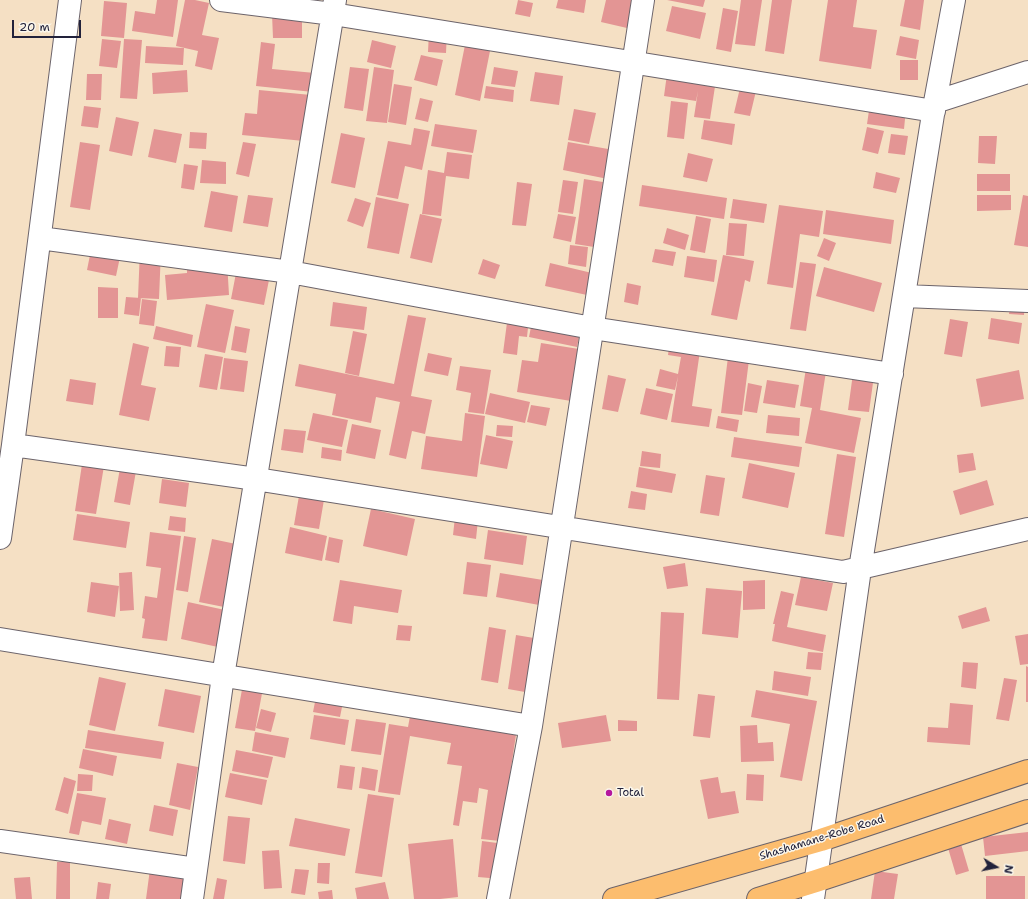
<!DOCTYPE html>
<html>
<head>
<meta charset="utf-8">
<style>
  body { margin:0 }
  #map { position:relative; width:1028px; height:899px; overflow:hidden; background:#f5e0c4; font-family:"Shantell Sans",sans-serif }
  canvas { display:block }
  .north { position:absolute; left:976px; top:847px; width:40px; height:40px; -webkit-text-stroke:3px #fbf7ec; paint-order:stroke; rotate:100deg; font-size:11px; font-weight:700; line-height:16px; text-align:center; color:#22223b }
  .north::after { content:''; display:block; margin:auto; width:14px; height:18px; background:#22223b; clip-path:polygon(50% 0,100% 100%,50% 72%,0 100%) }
  .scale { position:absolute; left:12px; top:20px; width:69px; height:18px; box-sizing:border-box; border:2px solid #22223b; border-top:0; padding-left:5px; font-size:12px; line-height:14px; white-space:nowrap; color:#22223b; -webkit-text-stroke:3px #fbf7ec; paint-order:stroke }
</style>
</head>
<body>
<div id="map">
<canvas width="1028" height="899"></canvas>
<div class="north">N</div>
<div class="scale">20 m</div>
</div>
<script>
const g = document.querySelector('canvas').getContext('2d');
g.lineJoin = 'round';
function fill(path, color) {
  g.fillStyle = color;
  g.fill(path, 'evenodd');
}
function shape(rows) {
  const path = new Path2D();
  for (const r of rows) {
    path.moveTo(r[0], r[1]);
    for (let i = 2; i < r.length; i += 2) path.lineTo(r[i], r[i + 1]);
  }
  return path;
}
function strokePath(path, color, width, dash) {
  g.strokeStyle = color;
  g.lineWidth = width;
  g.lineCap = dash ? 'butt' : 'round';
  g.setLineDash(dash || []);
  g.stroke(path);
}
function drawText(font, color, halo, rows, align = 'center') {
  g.font = font + ' "Shantell Sans",sans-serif';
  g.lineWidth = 3;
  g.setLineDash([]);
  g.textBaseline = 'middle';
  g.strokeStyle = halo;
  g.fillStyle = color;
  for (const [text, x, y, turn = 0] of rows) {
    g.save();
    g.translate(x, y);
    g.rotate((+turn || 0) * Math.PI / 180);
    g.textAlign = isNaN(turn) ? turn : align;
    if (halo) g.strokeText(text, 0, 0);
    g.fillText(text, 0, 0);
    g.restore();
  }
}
const building = shape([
  [157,0,178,0,173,37,132,31,135,11,155,14],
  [185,0,195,0,209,3,202,35,219,38,212,70,195,66,198,51,176,46],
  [518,0,533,3,530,17,515,14],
  [558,0,586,0,584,13,556,8],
  [606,0,633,0,627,28,601,22],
  [667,0,705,0,703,7],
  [741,0,762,0,755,46,735,44],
  [772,0,792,0,784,54,765,51],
  [828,0,857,0,853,27,877,30,871,69,819,61],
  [905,0,924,0,920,30,900,26],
  [104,1,127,3,124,38,101,36],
  [672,6,706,13,700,39,666,31],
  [723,8,738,11,731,52,716,49],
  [302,13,302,38,273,38,272,14],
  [429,31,447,31,446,53,428,52],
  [900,36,919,40,916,59,896,55],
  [102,39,121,41,117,68,99,66],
  [124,39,142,40,137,99,120,98],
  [372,40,396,46,391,68,367,62],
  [466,40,491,46,480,101,455,95],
  [261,42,275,44,272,69,315,73,313,92,256,86],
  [146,46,184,48,183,65,145,63],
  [421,55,443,60,437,86,414,80],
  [900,60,918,60,918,80,900,80],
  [350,67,369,69,363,111,344,108],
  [374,67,394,70,387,123,366,121],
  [494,67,518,71,515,87,491,84],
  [187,70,188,92,153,94,152,73],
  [535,72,563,76,559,105,530,101],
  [87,74,102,74,101,100,86,100],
  [667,74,716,80,710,119,694,117,698,91,696,101,664,96],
  [394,84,412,87,406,125,388,122],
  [486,86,514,90,513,102,484,98],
  [740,88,756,91,750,116,734,113],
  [259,90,311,95,304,141,242,135,245,113,257,114],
  [420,98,433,101,428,122,415,119],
  [671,101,688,103,684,139,667,137],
  [870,104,906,109,904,129,867,124],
  [84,106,101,108,98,128,81,126],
  [574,109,596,113,589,144,568,140],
  [116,117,139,122,132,156,109,151],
  [704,120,735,124,732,145,701,139],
  [435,124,477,130,473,153,431,146],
  [867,127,884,131,878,154,862,150],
  [414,128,430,131,422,170,405,166,398,199,377,195,388,141,411,145],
  [154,129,182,134,176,163,148,157],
  [190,132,207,133,206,149,189,148],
  [341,133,365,138,355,188,331,183],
  [891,134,908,136,905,155,888,153],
  [979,136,997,136,995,164,978,163],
  [80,142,100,145,90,210,70,207],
  [243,142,256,144,249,177,236,174],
  [568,142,614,150,608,179,563,170],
  [447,152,472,155,469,179,446,176,441,216,422,214,428,170,444,173],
  [688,153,713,159,707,182,683,177],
  [202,160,226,162,226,184,200,183],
  [184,164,198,166,194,190,181,188],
  [876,172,900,178,896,193,873,188],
  [977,174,1010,174,1010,191,977,191],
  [584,179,603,182,594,247,575,244],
  [563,180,578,182,573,214,558,212],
  [517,182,532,184,526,226,512,225],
  [642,185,727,198,724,219,639,206],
  [211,191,238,196,232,232,204,227],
  [248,195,273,198,268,227,243,223],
  [977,195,1011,195,1011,210,977,211],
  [1023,195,1028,196,1028,247,1014,245],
  [376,197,409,204,399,254,367,248],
  [355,198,371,203,363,227,347,221],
  [733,199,767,204,764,223,730,218],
  [779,205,823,211,819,237,800,234,793,288,767,284],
  [826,210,894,220,891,244,823,234],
  [420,214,442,219,432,263,410,258],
  [558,214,576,217,571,242,553,238],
  [696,216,711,219,705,253,690,250],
  [729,223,747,224,744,256,726,255],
  [667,228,689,235,685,250,663,243],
  [824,238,836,243,829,261,817,256],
  [570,245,588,247,586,267,568,264],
  [140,249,161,250,159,299,138,298],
  [655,249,676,252,673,266,652,262],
  [91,250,120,257,116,276,87,270],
  [723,255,754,261,750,282,745,280,737,320,711,315],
  [687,256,717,260,714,282,684,277],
  [483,259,500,265,495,279,478,274],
  [227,261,229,295,167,300,165,275,187,273,187,264],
  [800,262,816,264,806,331,790,329],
  [550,263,592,273,587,295,545,286],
  [824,267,882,283,874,312,816,296],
  [237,268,270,275,264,305,231,299],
  [627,283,641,286,638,305,624,302],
  [98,287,118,288,118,318,98,318],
  [1011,296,1025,297,1024,315,1009,314],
  [126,297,141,298,139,316,124,314],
  [142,299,157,301,154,326,139,324],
  [333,302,367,307,364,330,330,326],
  [206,304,234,310,225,353,197,347],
  [408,315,426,318,411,396,432,400,425,434,412,431,406,459,389,455,400,402,376,397,371,423,332,415,336,394,295,386,299,364,394,384],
  [508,315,529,318,527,337,519,336,517,355,503,353],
  [533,317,581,327,577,347,529,337],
  [991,318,1022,323,1019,344,988,339],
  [950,319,968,322,962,357,944,354],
  [156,326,193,335,191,347,153,339],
  [235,326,250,329,246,353,231,350],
  [353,331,367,334,359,376,345,373],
  [670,340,701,344,692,406,712,409,709,427,671,422,678,376,675,390,656,386,660,369,678,374,681,357,668,355],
  [133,343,149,347,141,385,156,388,149,421,119,415],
  [541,343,579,349,571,401,517,392,522,360,538,362],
  [166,346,181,347,179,367,164,366],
  [428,353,452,358,448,376,424,371],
  [205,354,223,357,217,390,199,387],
  [728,357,749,360,742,415,721,413],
  [224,358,248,361,244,392,220,389],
  [807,362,827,365,820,410,861,418,854,453,805,443,812,408,800,406],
  [460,366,491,370,484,414,468,412,471,393,456,390],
  [854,366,875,368,869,412,848,410],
  [1019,370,1024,399,981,407,976,379],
  [608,375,626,379,618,412,602,409],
  [70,379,96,383,93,405,66,401],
  [767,380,799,385,795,408,763,403],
  [748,383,762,386,757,413,744,411],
  [646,388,673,394,667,420,640,414],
  [490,393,530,402,525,423,485,414],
  [531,405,550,408,546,426,527,422],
  [313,413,348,420,342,447,307,440],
  [465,413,485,416,477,477,421,469,426,436,462,441],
  [768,415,800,418,799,436,766,433],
  [718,416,739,420,737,432,716,428],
  [352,424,381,430,375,459,346,453],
  [497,425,513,426,512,437,496,436],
  [284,429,306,431,303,453,281,450],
  [486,435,513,441,507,469,480,464],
  [734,437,802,447,799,467,731,457],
  [322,447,342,450,341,461,321,458],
  [84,451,106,454,96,514,75,511],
  [642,451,661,454,660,468,640,466],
  [973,453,976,470,959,473,957,455],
  [837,454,856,457,844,537,825,534],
  [122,457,138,460,130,505,114,502],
  [749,463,795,473,788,508,742,498],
  [639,467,676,474,672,493,636,487],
  [706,475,725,478,719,516,700,513],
  [162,479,189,483,186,507,159,503],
  [987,480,994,505,960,515,953,491],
  [301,484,326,488,319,529,294,525],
  [631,491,647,494,645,510,628,508],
  [371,509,415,519,407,556,363,546],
  [77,514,130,522,126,548,73,540],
  [170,516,186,518,185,532,168,530],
  [455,517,478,520,476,539,453,535],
  [290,527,327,536,322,561,285,553],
  [488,530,527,536,523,565,484,559],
  [150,532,181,536,167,641,142,638,145,619,142,618,145,596,157,598,161,568,146,566],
  [184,536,196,538,188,592,176,590],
  [329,537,343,540,339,563,325,560],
  [212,539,236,544,224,607,199,602],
  [467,562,491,565,487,597,463,594],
  [685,563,688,586,667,589,663,567],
  [132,572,134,610,120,611,119,573],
  [500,573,543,580,539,605,496,597],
  [801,577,833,583,827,611,795,605],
  [340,580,402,590,398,613,354,606,352,624,333,621],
  [765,580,765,609,743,610,743,581],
  [91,582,119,586,115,617,87,612],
  [706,588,742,591,738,638,702,634],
  [781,591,794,594,787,627,826,635,823,652,772,641,775,624,773,624],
  [188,602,225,610,218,647,181,639],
  [986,607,990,621,962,629,958,616],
  [661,612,684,613,679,700,657,699],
  [398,625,412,626,410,641,396,640],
  [489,627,506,630,498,683,481,680],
  [1028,634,1028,664,1020,665,1015,636],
  [516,635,534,638,525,692,508,689],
  [808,652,823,653,821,670,806,669],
  [963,662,978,663,976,689,961,687],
  [1026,666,1028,667,1028,702,1026,702],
  [774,671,811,677,808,696,772,690],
  [99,677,126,683,115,731,89,725],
  [1004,678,1017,680,1009,721,996,719],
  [243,684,263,688,255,731,235,728],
  [165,689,201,696,194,733,158,726],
  [756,690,817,701,802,781,780,777,790,724,751,717],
  [698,694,715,696,710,738,693,736],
  [316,697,343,702,340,717,313,712],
  [950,703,973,705,970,745,927,742,928,727,948,728],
  [261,709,276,713,271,732,256,728],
  [411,711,517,728,500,841,481,839,488,790,479,788,477,803,463,801,459,826,453,825,462,766,447,764,451,743,410,736,400,795,378,792,389,724,408,727],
  [314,715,349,720,345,745,310,739],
  [606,715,611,741,562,748,558,723],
  [356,719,386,723,381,755,351,751],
  [618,720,637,721,637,731,618,731],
  [757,725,758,743,773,742,774,761,741,762,740,726],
  [88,730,164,742,161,759,85,748],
  [255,732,289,738,285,758,252,751],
  [83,749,117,756,113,776,79,768],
  [236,750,273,757,268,778,232,771],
  [177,763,198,767,190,810,169,805],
  [340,765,355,767,352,790,337,788],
  [362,767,378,770,375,791,359,788],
  [230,773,267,780,262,805,225,797],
  [78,774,93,775,92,791,77,791],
  [747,774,764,775,763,801,746,800],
  [64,777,76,781,68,814,55,810],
  [718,777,721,793,735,791,739,813,708,819,700,780],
  [77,793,106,798,101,825,82,821,79,835,69,833],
  [368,794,394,798,382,877,355,873],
  [154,805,178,810,173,836,149,831],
  [228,816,250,818,245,864,223,861],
  [295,818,350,829,345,856,289,846],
  [109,819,131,824,127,844,105,839],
  [1028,832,1028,851,985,856,983,837],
  [453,839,458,897,440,899,414,899,408,844],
  [482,841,505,844,501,879,478,877],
  [961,844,969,871,956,875,948,848],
  [279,850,282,888,264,889,262,851],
  [57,862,70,862,70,899,56,899],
  [318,863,330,863,329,884,317,883],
  [150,869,185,874,182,899,146,899],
  [295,869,309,870,305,895,291,893],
  [875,871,898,874,894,899,871,899],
  [986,876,1025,876,1025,899,986,899],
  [30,877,32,899,16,899,14,878],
  [217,878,227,880,224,899,213,899],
  [98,882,111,884,109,899,96,899],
  [385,882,389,899,357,899,355,888],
  [332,890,333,899,319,899,318,892]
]);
const street = shape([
  [221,0,333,14,934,111],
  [935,102,1028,72],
  [40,238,290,272,592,328,892,374],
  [904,296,1028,301],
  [13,445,256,479,843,572,1028,529],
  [0,538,13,445,70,0],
  [0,639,531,726],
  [0,841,196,869],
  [192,899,223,676,335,0],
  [498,899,531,726,643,0],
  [813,899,860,569,935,102,954,0]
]);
const primary = shape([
  [614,899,821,840,1028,771],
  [758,899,816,881,1028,811]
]);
const markers = [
  [609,793,4,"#b5179e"]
];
const poiNames = [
  ["Total",617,793]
];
const streetNames = [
  ["Shashamane-Robe Road",822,838,-17]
];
fill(building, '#e39594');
strokePath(street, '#6c646b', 24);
strokePath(primary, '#6c646b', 24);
strokePath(street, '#fff', 22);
strokePath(primary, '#fcbd6e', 22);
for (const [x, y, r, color] of markers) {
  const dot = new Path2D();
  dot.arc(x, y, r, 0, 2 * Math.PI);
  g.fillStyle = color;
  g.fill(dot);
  strokePath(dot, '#fbf7ec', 1.5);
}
drawText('11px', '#22223b', '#fbf7ec', poiNames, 'left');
drawText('11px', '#22223b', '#fbf7ec', streetNames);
</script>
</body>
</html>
